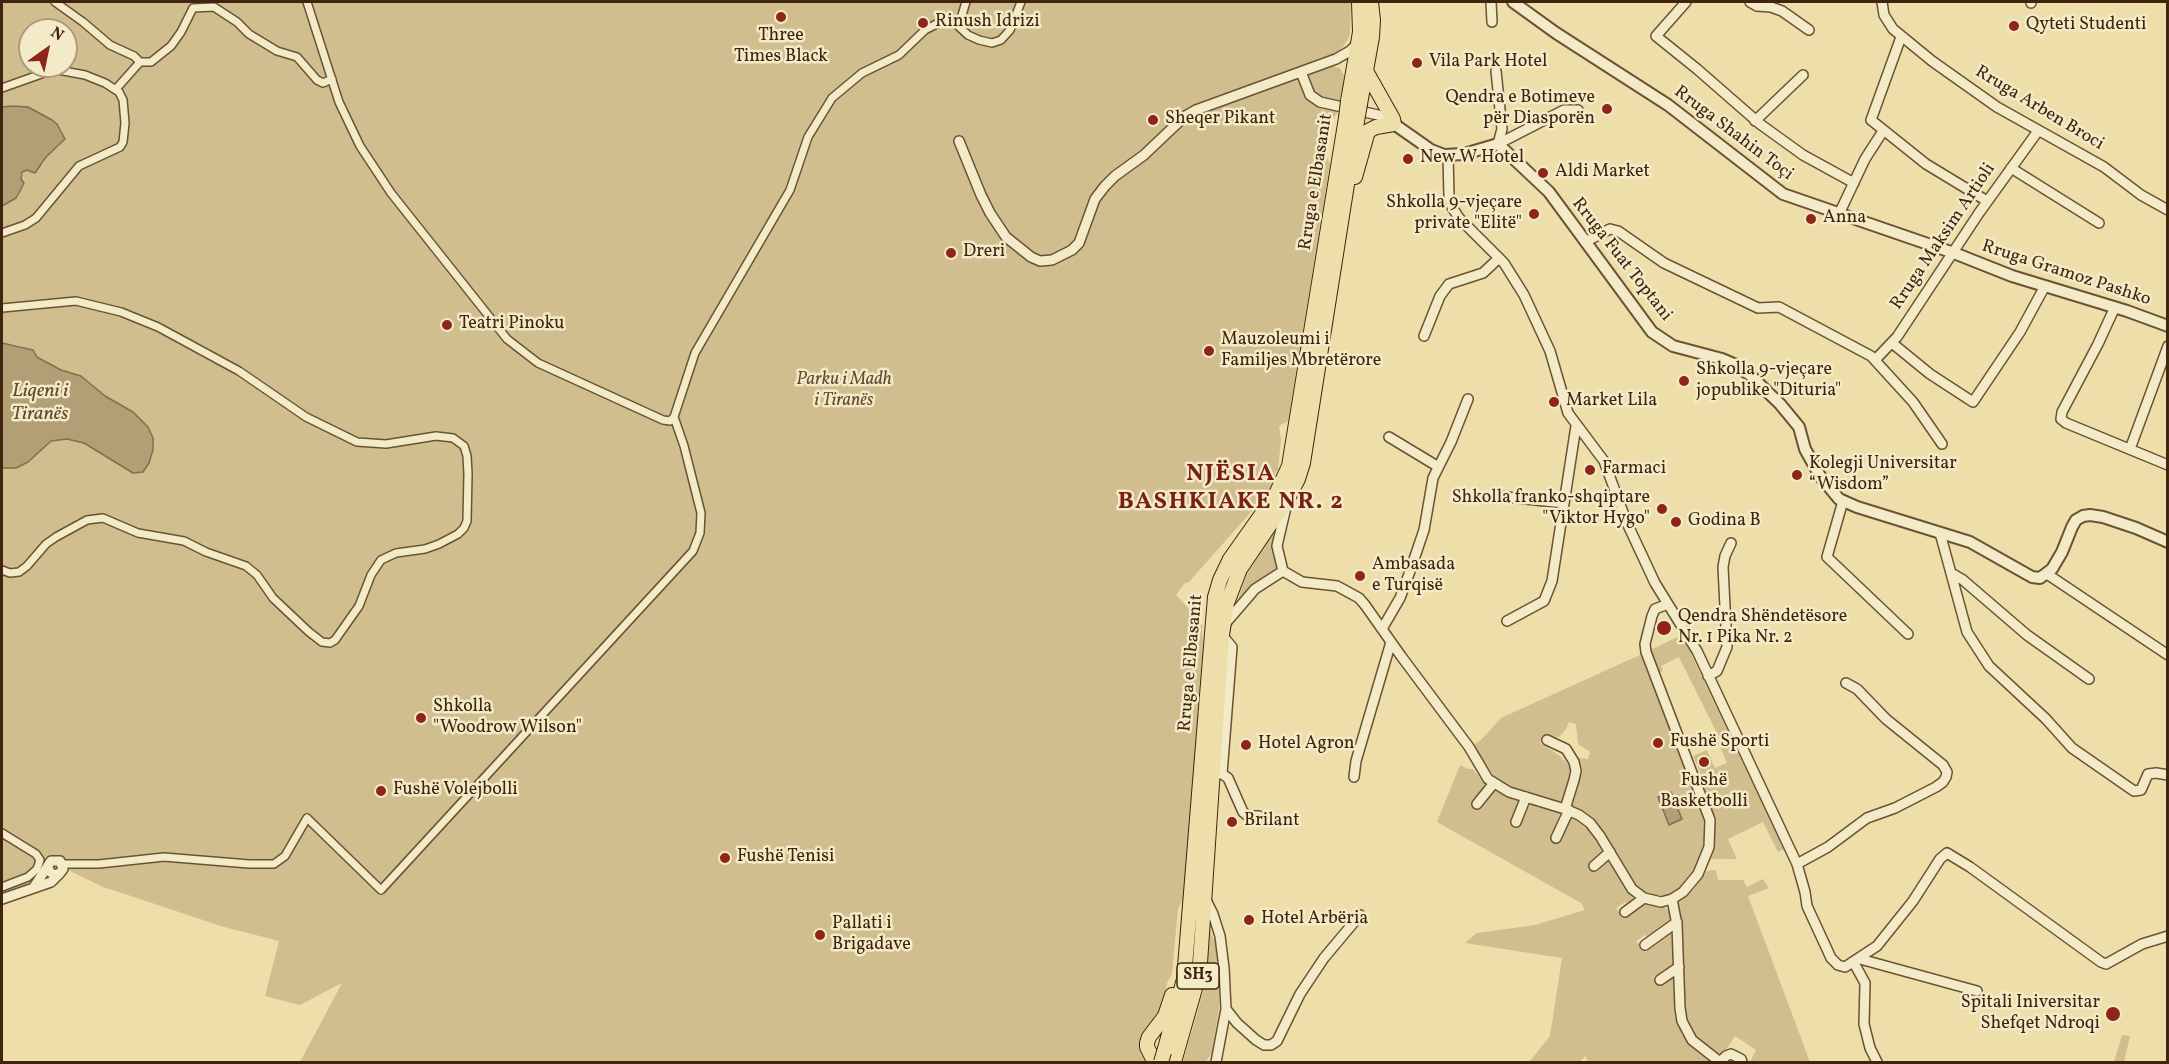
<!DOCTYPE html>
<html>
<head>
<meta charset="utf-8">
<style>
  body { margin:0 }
  #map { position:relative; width:2169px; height:1064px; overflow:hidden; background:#eddeaa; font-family:Vollkorn,serif }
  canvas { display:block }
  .frame { position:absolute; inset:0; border:3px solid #40240d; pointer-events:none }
  .north { position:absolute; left:18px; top:18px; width:60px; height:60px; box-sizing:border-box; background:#f3eac8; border:2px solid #ab9b7d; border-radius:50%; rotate:33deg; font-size:16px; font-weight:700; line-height:24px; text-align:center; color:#40240d }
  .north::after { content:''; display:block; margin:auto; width:21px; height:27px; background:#8f2418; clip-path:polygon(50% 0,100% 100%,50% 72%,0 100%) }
</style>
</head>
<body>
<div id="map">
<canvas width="2169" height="1064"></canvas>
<div class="frame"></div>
<div class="north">N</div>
</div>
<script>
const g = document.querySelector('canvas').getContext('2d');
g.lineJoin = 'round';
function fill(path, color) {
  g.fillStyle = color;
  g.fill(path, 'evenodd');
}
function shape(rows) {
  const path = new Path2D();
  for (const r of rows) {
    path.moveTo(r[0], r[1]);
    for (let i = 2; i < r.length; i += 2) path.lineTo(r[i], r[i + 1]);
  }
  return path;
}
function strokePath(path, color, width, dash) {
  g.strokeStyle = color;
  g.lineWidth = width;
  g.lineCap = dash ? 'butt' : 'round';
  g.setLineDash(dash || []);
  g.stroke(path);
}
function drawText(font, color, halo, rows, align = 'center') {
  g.font = font + ' Vollkorn,serif';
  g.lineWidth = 5;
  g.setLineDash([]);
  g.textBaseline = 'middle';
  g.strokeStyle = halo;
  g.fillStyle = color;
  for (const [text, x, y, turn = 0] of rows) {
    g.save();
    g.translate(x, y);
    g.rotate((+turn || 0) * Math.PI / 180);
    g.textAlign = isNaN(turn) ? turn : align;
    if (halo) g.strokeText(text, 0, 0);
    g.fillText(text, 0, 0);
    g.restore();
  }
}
const green = shape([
  [2,2,1351,2,1350,35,1343,47,1327,58,1329,66,1340,68,1345,78,1339,111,1330,122,1324,151,1330,164,1288,421,1279,426,1281,439,1278,471,1276,471,1271,487,1265,496,1189,582,1184,584,1176,595,1195,615,1202,625,1203,644,1184,897,1178,909,1172,974,1167,983,1163,1006,1157,1016,1143,1034,1142,1050,1149,1062,300,1062,342,983,300,1005,265,996,279,941,224,927,128,895,103,887,68,870,59,881,49,887,4,905,2,897,2,468,16,468,51,441,67,439,84,443,103,454,149,463,153,450,153,438,148,427,133,412,105,396,81,376,61,370,21,346,2,343,2,206,16,198,20,191,24,183,21,179,22,172,43,164,46,157,61,143,12,106,2,107],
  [30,30,66,30,66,66,30,66],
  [1273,534,1272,551,1278,569,1248,589,1236,605,1247,573],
  [1682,635,1784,849,1778,852,1763,822,1728,839,1737,859,1710,859,1713,839,1710,809,1697,776,1701,774,1693,756,1707,750,1715,768,1727,763,1719,745,1712,748,1711,746,1721,741,1679,657,1661,666,1663,671,1657,673,1650,650],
  [1642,654,1698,799,1705,822,1703,854,1695,871,1685,885,1667,895,1651,895,1636,887,1631,881,1602,832,1573,808,1572,801,1579,777,1578,760,1580,758,1588,759,1590,752,1578,744,1576,724,1569,722,1566,729,1559,737,1542,736,1540,743,1560,756,1570,767,1569,786,1562,800,1558,803,1507,787,1498,782,1473,745,1481,740,1501,718],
  [1460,765,1468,769,1473,769,1487,787,1473,804,1478,808,1481,808,1495,790,1519,800,1510,824,1520,826,1531,803,1560,813,1551,840,1560,842,1571,817,1591,831,1603,851,1589,867,1597,872,1608,861,1623,885,1634,899,1629,905,1625,902,1616,908,1623,916,1646,902,1663,906,1669,911,1671,921,1650,937,1645,935,1636,941,1643,948,1673,930,1675,965,1670,971,1665,969,1653,977,1655,980,1674,977,1675,1006,1678,1022,1694,1048,1713,1062,1588,1062,1585,1056,1580,1062,1529,1062,1550,1036,1562,958,1465,943,1477,933,1535,925,1585,910,1581,903,1437,822],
  [1716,870,1718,880,1743,880,1747,887,1763,879,1769,888,1748,896,1810,1062,1750,1062,1756,1050,1735,1036,1723,1054,1718,1056,1700,1043,1690,1027,1684,1011,1682,937,1677,904,1678,900,1692,891,1707,871],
  [1210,929,1216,946,1219,978,1219,1008,1212,1052,1207,1060,1203,1062,1183,1062,1204,989],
  [2122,1035,2130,1036,2124,1062,2114,1062]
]);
const water = shape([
  [12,106,28,107,52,120,57,124,65,139,46,157,35,173,27,170,22,172,21,179,24,183,20,191,16,198,2,206,2,107,12,106],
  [2,343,33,350,37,357,61,370,81,376,105,396,133,412,148,427,153,438,153,450,149,463,143,472,133,473,84,443,67,439,51,441,28,462,16,468,2,468,2,343],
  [1671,792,1682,819,1669,825,1658,797,1671,792]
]);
const pedestrian = shape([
  [55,2,83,22,110,45,134,56,140,62],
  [307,2,339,102,360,146,391,193,507,339,538,363,663,420,670,421,674,417,695,353,790,190,808,137,832,98,862,73,899,55,925,30,942,21,949,20,954,22,968,35,979,40,992,43,1001,40,1010,30,1021,2],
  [959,25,966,2],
  [2,88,47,72,58,70,85,75,105,83,119,92,123,100,125,123,123,142,120,147,79,166,36,218,25,225,2,233],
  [116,89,140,62,151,62,171,46,181,32,193,8,214,7,237,22,249,34,277,51,297,57,317,80,323,83,332,79],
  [2,308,76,301,121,312,158,327,239,371,306,417,357,442,386,444,436,436,453,438,464,446,467,456,468,474,467,521,464,528,458,534,439,544,425,549,396,553,381,560,371,575,359,606,335,640,330,643,322,642,309,632,273,598,257,575,246,566,206,552,184,541,138,533,103,518,87,520,56,537,46,544,27,566,19,572,10,573,2,570],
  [2,833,36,854,40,860,37,869,28,877,2,887],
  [63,864,99,864,164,857,249,864,274,864,285,856,307,818,381,890,693,551,700,533,701,513,684,446,674,417]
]);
const minor = shape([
  [1491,2,1492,22],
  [1686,2,1656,36,1697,69,1760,124,1803,155,1854,183],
  [1750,2,1757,6,1771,7,1782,11,1809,30],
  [1882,2,1884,15,1893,29,1932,61,1997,107,2104,167,2141,195,2168,210],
  [2031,3,2031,2],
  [1901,37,1871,120,1926,164,1987,201],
  [1496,71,1502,129,1498,144],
  [1301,72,1310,95,1320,102,1378,115,1394,124],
  [1755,121,1803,75],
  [959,141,981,195,990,213,1006,237,1031,257,1040,261,1052,260,1072,250,1079,243,1095,199,1105,186,1115,176,1144,155,1184,117,1196,110,1336,59,1350,51,1357,44],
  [1498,144,1564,110,1578,110],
  [1448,155,1449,196,1452,207,1459,218,1504,263,1524,295,1550,351,1568,413,1604,461,1627,523,1655,583,1697,651,1797,864,1805,892,1807,906,1831,958,1838,965,1845,967,1877,946,1913,901,1940,859,1947,853,1970,867,2101,962,2106,964,2142,944,2168,936],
  [2011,168,2099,223],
  [1839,214,1865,159,1883,131],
  [1585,242,1610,229,1618,231,1664,263,1758,308,1779,307,1871,356,1913,402,1942,444],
  [2115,307,2098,344,2062,412,2061,419,2066,423,2168,465],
  [1424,336,1440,296,1449,284,1483,273,1499,258],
  [1892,343,1930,374,1973,402,2020,332,2045,286],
  [1876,359,1897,337,1979,213,2038,131],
  [1389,437,1437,466],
  [2130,449,2168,346],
  [1497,496,1564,503],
  [1843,501,1827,557,1908,634],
  [1287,503,1277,546,1283,571,1302,582,1337,586,1359,598,1365,605,1401,656,1469,747,1488,779,1509,792,1565,809,1579,815,1590,823,1600,836,1632,889,1644,898,1661,902,1672,899,1683,892,1698,874,1709,847,1710,820,1646,652,1645,644,1652,616,1655,609,1668,604],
  [1940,533,1967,632,1989,666,2046,719,2072,748,2134,791,2141,790,2148,774,2156,773,2168,775],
  [1951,573,1963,580,2027,635,2089,679],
  [2047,574,2168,655],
  [1507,621,1544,601,1552,581,1576,426],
  [1224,625,1255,589,1283,571],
  [1382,629,1400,598,1409,574,1424,530,1433,478,1451,442,1468,399],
  [1708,676,1717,671,1727,647,1723,567,1725,556,1731,543],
  [1547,740,1566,749,1574,762,1576,771,1574,780,1565,809],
  [1216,774,1222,774,1228,778,1243,812,1248,816,1259,816],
  [1222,774,1232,647,1222,635],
  [1354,777,1356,761,1391,642],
  [1477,804,1494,783],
  [1516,822,1526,797],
  [1556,838,1569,810],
  [1797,864,1828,847,1867,818,1895,808,1936,787,1943,782,1946,777,1947,772,1943,765,1886,719,1857,689,1846,683],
  [1594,866,1610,852],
  [34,887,51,861,60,861,63,869,60,873,54,875,49,871,48,866],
  [1205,898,1213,914,1220,936,1224,968,1226,1009,1216,1062],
  [2,899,51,882,59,874],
  [1672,899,1677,925,1680,1008,1682,1021,1692,1040,1720,1062],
  [1625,912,1644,898],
  [1645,945,1677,922],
  [1860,959,1977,991],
  [1854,963,1865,983,1864,1024,1870,1048,1877,1062],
  [1660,980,1679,967],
  [1226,1009,1237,1023,1256,1040,1264,1045,1271,1045,1277,1041,1300,994,1324,958,1360,915],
  [1720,1062,1726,1056,1731,1054,1741,1059,1742,1062]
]);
const tertiary = shape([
  [1513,2,1556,33,1668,105,1783,194,1954,253,2012,276,2127,311,2168,326],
  [1394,124,1431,150,1444,155,1464,154,1498,144,1549,192,1652,332,1673,346,1722,359,1736,365,1750,375,1780,404,1799,427,1805,449,1820,476,1839,499,1857,507,1970,542,2032,577,2040,578,2052,569,2062,552,2072,527,2076,520,2083,516,2090,515,2103,517,2136,528,2168,542]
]);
const primary = shape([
  [1348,101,1360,32,1359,2],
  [1360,104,1372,37,1373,20,1371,2],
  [1355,177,1368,131,1376,127,1394,124,1393,119,1366,71],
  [1164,1052,1184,979,1215,597,1220,580,1230,559,1276,494,1289,466,1346,118],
  [1166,1062,1156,1060,1152,1057,1147,1047,1147,1043,1149,1037,1165,1016,1172,995],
  [1174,1062,1196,985,1200,963,1222,635,1227,603,1240,569,1288,498,1298,479,1303,463,1357,121]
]);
const primaryBridge = shape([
  [1346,118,1348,101],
  [1357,121,1360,104],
  [1161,1062,1164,1052]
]);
const markers = [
  [781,17,6,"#8f2418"],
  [923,23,6,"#8f2418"],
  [2014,26,6,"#8f2418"],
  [1417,63,6,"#8f2418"],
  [1607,109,6,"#8f2418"],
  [1153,120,6,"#8f2418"],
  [1408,159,6,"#8f2418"],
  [1543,173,6,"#8f2418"],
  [1534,214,6,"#8f2418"],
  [1811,219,6,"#8f2418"],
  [951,253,6,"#8f2418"],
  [447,325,6,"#8f2418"],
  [1209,351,6,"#8f2418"],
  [1684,381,6,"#8f2418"],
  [1554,402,6,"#8f2418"],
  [1590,470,6,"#8f2418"],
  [1797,475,6,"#8f2418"],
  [1662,509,6,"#8f2418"],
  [1676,522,6,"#8f2418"],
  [1360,576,6,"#8f2418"],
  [1664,628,8,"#8f2418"],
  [421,718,6,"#8f2418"],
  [1658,743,6,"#8f2418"],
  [1246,745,6,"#8f2418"],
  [1704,762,6,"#8f2418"],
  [381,791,6,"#8f2418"],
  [1232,822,6,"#8f2418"],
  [725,858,6,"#8f2418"],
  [1249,920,6,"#8f2418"],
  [820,935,6,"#8f2418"],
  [2113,1014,8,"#8f2418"]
];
const shields = [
  [1198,976,42]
];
const shieldNames = [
  ["SH3",1198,976]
];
const poiNames = [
  ["Rinush Idrizi",935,23],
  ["Qyteti Studenti",2026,26],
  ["Three",781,37,"center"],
  ["Times Black",781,58,"center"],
  ["Vila Park Hotel",1429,63],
  ["Qendra e Botimeve",1595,99,"right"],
  ["për Diasporën",1595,120,"right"],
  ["Sheqer Pikant",1165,120],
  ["New W Hotel",1420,159],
  ["Aldi Market",1555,173],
  ["Shkolla 9-vjeçare",1522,204,"right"],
  ["private \"Elitë\"",1522,225,"right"],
  ["Anna",1823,219],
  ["Dreri",963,253],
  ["Teatri Pinoku",459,325],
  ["Mauzoleumi i",1221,341],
  ["Familjes Mbretërore",1221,362],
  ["Shkolla 9-vjeçare",1696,371],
  ["jopublike \"Dituria\"",1696,392],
  ["Market Lila",1566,402],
  ["Kolegji Universitar",1809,465],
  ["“Wisdom”",1809,486],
  ["Farmaci",1602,470],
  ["Shkolla franko-shqiptare",1650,499,"right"],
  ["\"Viktor Hygo\"",1650,520,"right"],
  ["Godina B",1688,522],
  ["Ambasada",1372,566],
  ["e Turqisë",1372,587],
  ["Qendra Shëndetësore",1678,618],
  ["Nr. 1 Pika Nr. 2",1678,639],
  ["Shkolla",433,708],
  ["\"Woodrow Wilson\"",433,729],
  ["Fushë Sporti",1670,743],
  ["Hotel Agron",1258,745],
  ["Fushë",1704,782,"center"],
  ["Basketbolli",1704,803,"center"],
  ["Fushë Volejbolli",393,791],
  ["Brilant",1244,822],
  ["Fushë Tenisi",737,858],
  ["Hotel Arbëria",1261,920],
  ["Pallati i",832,925],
  ["Brigadave",832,946],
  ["Spitali Iniversitar",2100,1004,"right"],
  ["Shefqet Ndroqi",2100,1025,"right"]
];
const streetNames = [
  ["Rruga Arben Broci",2039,109,31],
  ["Rruga Shahin Toçi",1733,134,37],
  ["Rruga e Elbasanit",1317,182,-81],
  ["Rruga Maksim Artioli",1944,237,-56],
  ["Rruga Fuat Toptani",1621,260,52],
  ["Rruga Gramoz Pashko",2066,274,18],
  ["Rruga e Elbasanit",1192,663,-85]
];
const parkNames = [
  ["Parku i Madh",844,381],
  ["i Tiranës",844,402]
];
const waterNames = [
  ["Liqeni i",40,392],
  ["Tiranës",40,415]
];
const districtNames = [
  ["NJËSIA",1231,476],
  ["BASHKIAKE NR. 2",1231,504]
];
fill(green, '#d0be8f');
fill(water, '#b29f75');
strokePath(water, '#846e4b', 1.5);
strokePath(pedestrian, '#6b5234', 10);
strokePath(minor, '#6b5234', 12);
strokePath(tertiary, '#6b5234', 14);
strokePath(primary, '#40240d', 16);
strokePath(pedestrian, '#f3eac8', 7);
strokePath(minor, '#f3eac8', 9);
strokePath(tertiary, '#f3eac8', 10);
strokePath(primary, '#eddeaa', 14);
strokePath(primaryBridge, '#40240d', 16, []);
strokePath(primaryBridge, '#eddeaa', 14);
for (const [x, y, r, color] of markers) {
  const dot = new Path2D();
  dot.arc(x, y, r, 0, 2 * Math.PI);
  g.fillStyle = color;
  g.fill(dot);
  strokePath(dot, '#f3eac8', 2);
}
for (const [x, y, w] of shields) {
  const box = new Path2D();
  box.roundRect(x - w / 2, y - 13, w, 26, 4.5);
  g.fillStyle = '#f3eac8';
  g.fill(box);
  strokePath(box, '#40240d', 1.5);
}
drawText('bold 16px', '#40240d', null, shieldNames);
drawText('18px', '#40240d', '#f3eac8', poiNames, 'left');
drawText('18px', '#40240d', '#f3eac8', streetNames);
drawText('italic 18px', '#644a2e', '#f3eac8', parkNames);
drawText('italic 20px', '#62492c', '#f3eac8', waterNames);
g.letterSpacing = '1.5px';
drawText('bold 24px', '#7a1f14', '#f3eac8', districtNames);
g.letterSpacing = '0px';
</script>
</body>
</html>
